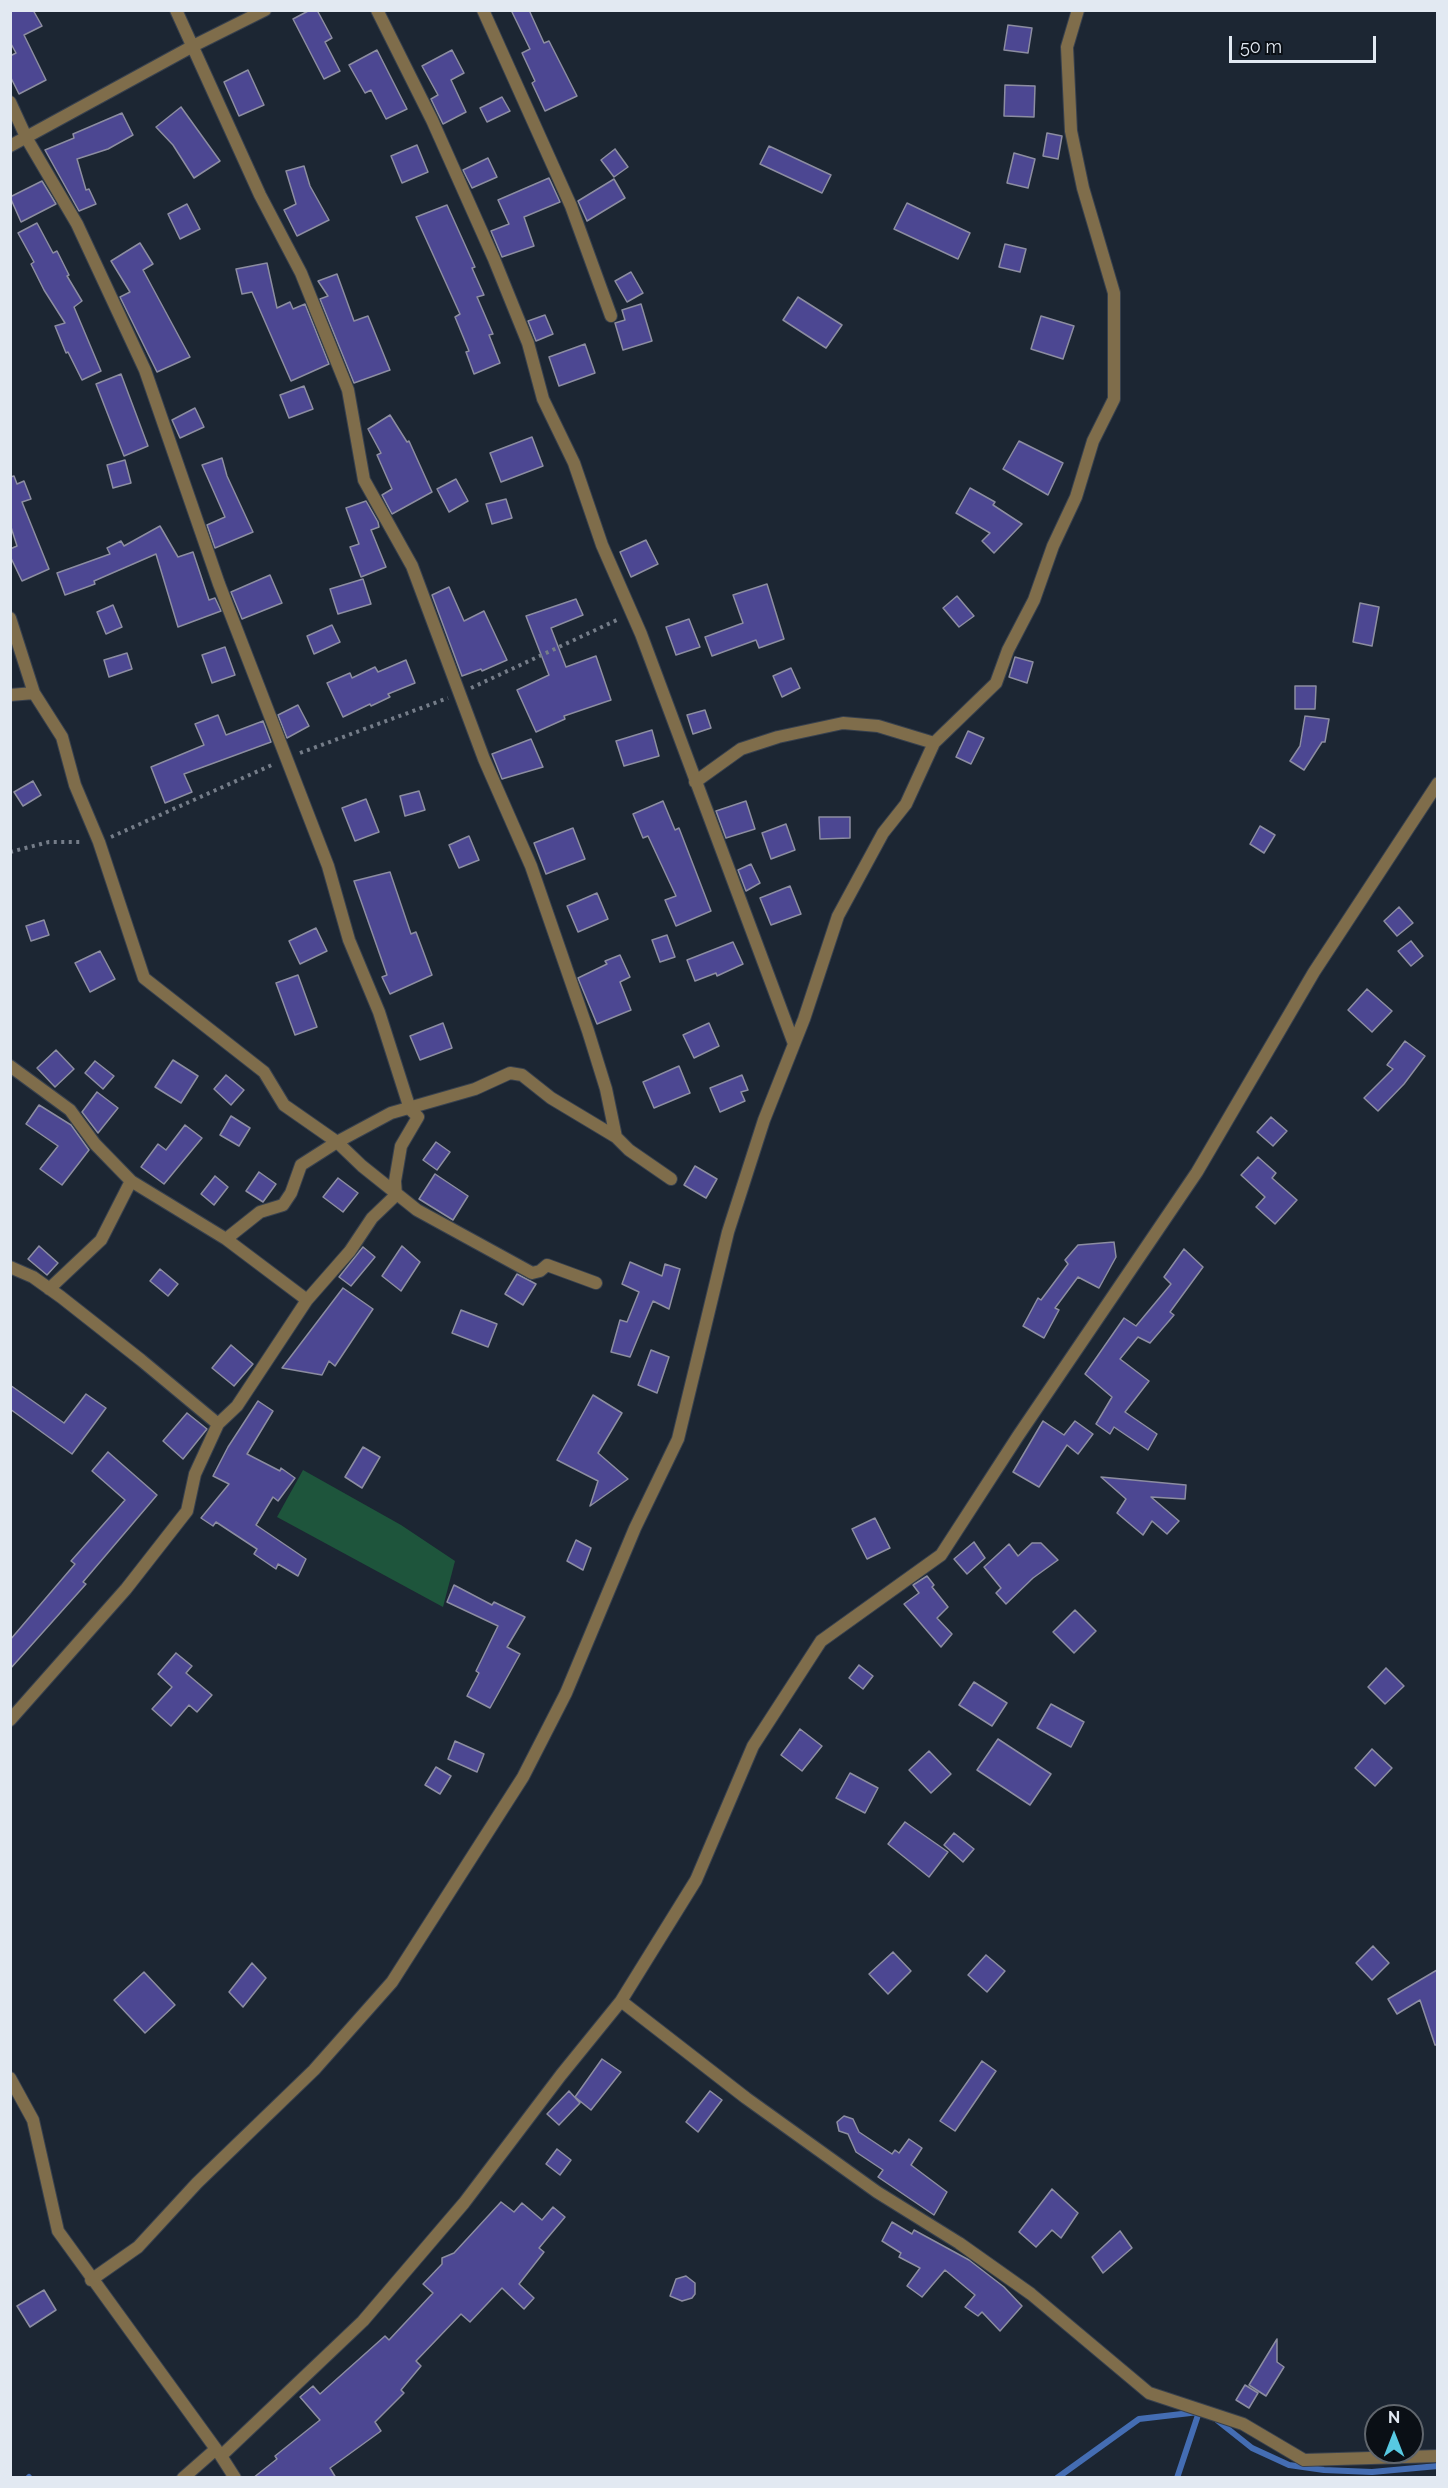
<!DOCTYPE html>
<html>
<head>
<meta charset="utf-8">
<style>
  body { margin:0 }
  #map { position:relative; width:1448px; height:2488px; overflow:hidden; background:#1c2633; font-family:Raleway,sans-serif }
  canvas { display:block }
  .frame { position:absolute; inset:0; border:12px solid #e2e9f2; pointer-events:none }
  .north { position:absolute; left:1364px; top:2404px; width:60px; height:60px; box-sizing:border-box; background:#0a0f15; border:2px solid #60666d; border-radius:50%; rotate:0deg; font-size:16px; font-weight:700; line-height:24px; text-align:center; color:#e2e9f2 }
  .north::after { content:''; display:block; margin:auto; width:21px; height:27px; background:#57c9e2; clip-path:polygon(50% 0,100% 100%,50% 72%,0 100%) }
  .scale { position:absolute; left:1229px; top:36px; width:147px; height:27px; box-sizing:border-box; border:3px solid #e2e9f2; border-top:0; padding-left:8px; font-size:18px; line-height:21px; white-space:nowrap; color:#e2e9f2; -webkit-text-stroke:4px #0a0f15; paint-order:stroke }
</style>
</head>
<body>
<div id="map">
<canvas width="1448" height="2488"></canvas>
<div class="frame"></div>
<div class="north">N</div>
<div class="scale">50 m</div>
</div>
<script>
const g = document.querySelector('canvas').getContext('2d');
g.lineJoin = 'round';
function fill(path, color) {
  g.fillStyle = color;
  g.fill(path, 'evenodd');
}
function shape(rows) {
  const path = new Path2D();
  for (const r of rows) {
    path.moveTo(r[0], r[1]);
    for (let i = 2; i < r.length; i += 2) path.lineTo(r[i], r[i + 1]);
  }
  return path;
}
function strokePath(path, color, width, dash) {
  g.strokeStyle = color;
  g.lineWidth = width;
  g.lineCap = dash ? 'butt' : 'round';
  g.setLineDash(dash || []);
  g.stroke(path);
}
const green = shape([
  [303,1470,401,1525,455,1561,443,1607,277,1517]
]);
const stream = shape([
  [1218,2421,1252,2448,1289,2465,1324,2470,1372,2472,1438,2466],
  [28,2478,29,2477],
  [1057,2478,1139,2419,1199,2412],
  [1177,2478,1199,2412,1203,2414]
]);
const building = shape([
  [10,10,33,10,42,26,24,35,46,80,19,94,10,76,10,56,16,53,10,42,10,10],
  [310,10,317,10,332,38,325,42,340,71,324,79,293,19,310,10],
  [511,10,529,10,544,43,549,41,577,96,545,111,532,83,535,81,522,53,530,49,511,10],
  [1008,25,1032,28,1028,53,1004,50,1008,25],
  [377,50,407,109,386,119,371,90,365,93,349,65,377,50],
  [452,50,464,73,451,80,466,112,443,124,431,99,438,95,422,66,452,50],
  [248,70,264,105,239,116,224,82,248,70],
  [1005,85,1035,86,1034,117,1004,116,1005,85],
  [502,97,510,111,487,122,480,108,502,97],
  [181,107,220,161,194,178,173,145,156,127,181,107],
  [122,113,133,135,108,149,77,159,86,190,89,189,96,204,79,211,45,150,74,138,73,134,122,113],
  [1047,133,1062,136,1058,159,1043,156,1047,133],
  [417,145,428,172,402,183,391,156,417,145],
  [769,146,831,175,822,193,760,164,769,146],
  [615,149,628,167,614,177,601,160,615,149],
  [1014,153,1035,159,1028,188,1007,183,1014,153],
  [488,158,497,177,472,188,463,170,488,158],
  [304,166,310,186,329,220,297,236,284,210,296,204,286,171,304,166],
  [549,178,560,202,524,217,534,246,502,257,491,231,509,224,498,200,549,178],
  [614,179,625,198,587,221,578,201,614,179],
  [42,181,56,204,21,222,10,197,42,181],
  [907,203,970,233,958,259,894,229,907,203],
  [187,204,200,229,180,239,168,214,187,204],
  [447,205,475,267,472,268,484,295,477,297,493,334,489,335,500,363,474,374,466,352,469,351,455,317,460,314,416,217,447,205],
  [37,223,53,253,57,251,69,275,67,276,82,301,74,307,101,371,82,380,68,352,66,353,55,326,65,323,44,290,31,264,34,262,18,233,37,223],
  [140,243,153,264,143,270,190,357,157,372,120,297,130,292,111,261,140,243],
  [1005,244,1026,249,1020,272,999,267,1005,244],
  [267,263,277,308,290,302,293,309,305,304,329,364,291,381,252,292,242,294,236,269,267,263],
  [631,272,643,293,627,302,615,281,631,272],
  [337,274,354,321,368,316,390,370,354,383,320,299,328,296,318,281,337,274],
  [798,297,842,325,826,348,783,320,798,297],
  [641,304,652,341,623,350,615,323,625,320,622,310,641,304],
  [545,315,553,334,536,341,528,321,545,315],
  [1041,316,1074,326,1063,359,1031,349,1041,316],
  [585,344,595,373,559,386,549,357,585,344],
  [121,374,148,446,124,456,96,384,121,374],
  [304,386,313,409,289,418,280,395,304,386],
  [195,408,204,427,180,438,172,420,195,408],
  [390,415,407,442,409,441,432,492,392,514,382,495,392,489,377,455,381,453,368,429,390,415],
  [532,437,543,466,501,482,490,453,532,437],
  [1019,441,1063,463,1048,495,1003,469,1019,441],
  [222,458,227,476,253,532,215,548,207,525,225,517,202,465,222,458],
  [125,460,131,483,113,488,107,465,125,460],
  [14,476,17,484,24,481,31,499,22,502,49,569,22,581,10,556,10,549,17,546,10,524,10,477,14,476],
  [456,479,468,501,449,512,437,489,456,479],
  [970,488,995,502,993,505,1022,524,994,553,982,541,990,533,956,513,970,488],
  [506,499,512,518,492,524,486,504,506,499],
  [366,501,378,522,379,527,371,530,386,567,361,577,350,547,359,544,346,508,366,501],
  [160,526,178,557,193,552,209,600,215,598,221,611,178,627,156,554,94,581,95,584,65,595,57,573,110,554,107,548,121,541,124,546,160,526],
  [646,540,658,564,631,577,620,552,646,540],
  [270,575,282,603,242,619,231,592,270,575],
  [363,579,371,604,338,614,330,589,363,579],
  [767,584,784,639,759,648,756,640,712,656,705,637,743,623,733,595,767,584],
  [449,587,464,621,484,611,507,660,482,671,481,669,462,676,432,595,449,587],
  [957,596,974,616,959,627,943,608,957,596],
  [576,599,583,615,551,628,566,667,596,656,611,700,564,716,565,719,536,732,517,690,549,675,526,616,576,599],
  [1360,603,1379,607,1372,646,1353,642,1360,603],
  [113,605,122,627,106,634,97,612,113,605],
  [689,619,700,647,676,655,666,627,689,619],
  [332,625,340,642,314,654,307,636,332,625],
  [225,647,235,675,212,683,202,655,225,647],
  [127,653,132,669,109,677,104,660,127,653],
  [1015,657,1033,662,1027,683,1009,677,1015,657],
  [406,660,415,683,388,694,390,697,371,706,370,704,343,717,327,683,350,673,352,678,375,667,378,672,406,660],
  [791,668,800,688,782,697,773,676,791,668],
  [1295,686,1316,686,1315,709,1295,709,1295,686],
  [298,705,309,726,287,738,278,715,298,705],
  [705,710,711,728,693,734,687,715,705,710],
  [218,715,226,735,263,721,271,742,184,774,192,792,165,803,151,767,204,745,195,724,218,715],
  [1305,716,1329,719,1325,742,1322,742,1304,770,1290,761,1300,746,1305,716],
  [652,730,659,756,624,766,616,741,652,730],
  [968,731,984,738,971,764,956,757,968,731],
  [531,739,543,767,502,779,492,754,531,739],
  [33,781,41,795,23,806,14,792,33,781],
  [419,791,425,810,405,816,400,796,419,791],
  [366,799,379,832,355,841,342,808,366,799],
  [663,801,675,830,679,828,711,911,676,926,665,900,676,896,648,836,643,838,633,814,663,801],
  [746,801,755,829,726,838,716,811,746,801],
  [819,817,850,817,850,838,820,839,819,817],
  [786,824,795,850,771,859,762,833,786,824],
  [1260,826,1275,835,1264,853,1250,844,1260,826],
  [573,828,585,859,546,874,534,843,573,828],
  [469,836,479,860,459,868,449,845,469,836],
  [751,864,760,883,746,891,738,870,751,864],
  [390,872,411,934,416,932,432,975,390,994,382,977,387,975,354,881,390,872],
  [790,886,801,914,771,925,760,898,790,886],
  [597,893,608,919,578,932,567,906,597,893],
  [1399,907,1413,923,1397,936,1384,921,1399,907],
  [44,920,49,935,31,941,26,926,44,920],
  [316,928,327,951,300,964,289,941,316,928],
  [667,935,675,957,660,962,652,940,667,935],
  [1411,941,1423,956,1411,966,1398,951,1411,941],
  [733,942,743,964,717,976,716,973,695,981,687,960,733,942],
  [100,951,115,979,90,992,75,963,100,951],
  [620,955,630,977,620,982,631,1010,597,1024,578,978,607,964,605,961,620,955],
  [298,975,317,1027,295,1035,276,983,298,975],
  [1367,989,1392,1011,1372,1032,1348,1010,1367,989],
  [443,1023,452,1048,420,1060,410,1036,443,1023],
  [709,1023,719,1046,694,1058,683,1035,709,1023],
  [1405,1041,1425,1056,1404,1084,1378,1111,1364,1098,1393,1069,1387,1065,1405,1041],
  [56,1050,74,1069,55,1087,37,1068,56,1050],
  [173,1060,198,1076,181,1103,155,1087,173,1060],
  [95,1061,114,1076,103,1089,85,1073,95,1061],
  [679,1066,690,1093,654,1108,643,1082,679,1066],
  [226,1075,244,1090,231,1105,214,1089,226,1075],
  [742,1075,748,1090,741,1092,745,1101,720,1112,710,1088,742,1075],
  [97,1092,118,1108,98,1133,82,1112,97,1092],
  [39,1105,71,1125,89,1150,62,1185,40,1169,58,1146,26,1124,39,1105],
  [231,1116,250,1128,239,1146,220,1135,231,1116],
  [1271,1117,1287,1131,1273,1146,1257,1132,1271,1117],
  [185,1125,202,1138,164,1184,141,1167,158,1144,166,1150,185,1125],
  [436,1142,450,1152,437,1170,423,1160,436,1142],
  [1258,1157,1276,1173,1272,1178,1297,1200,1275,1224,1256,1207,1265,1197,1241,1175,1258,1157],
  [695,1166,717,1179,706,1198,684,1185,695,1166],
  [259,1172,276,1184,263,1202,246,1191,259,1172],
  [435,1174,468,1196,453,1220,419,1199,435,1174],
  [215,1176,228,1187,214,1205,201,1194,215,1176],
  [338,1178,358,1193,343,1212,323,1197,338,1178],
  [1114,1242,1116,1257,1099,1288,1078,1277,1055,1308,1059,1310,1044,1338,1023,1326,1038,1298,1041,1300,1068,1264,1065,1260,1078,1245,1114,1242],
  [39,1246,58,1263,47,1275,28,1259,39,1246],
  [402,1246,420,1262,401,1291,382,1276,402,1246],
  [363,1247,375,1257,351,1286,339,1277,363,1247],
  [1184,1249,1203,1267,1170,1312,1174,1315,1150,1343,1138,1337,1120,1359,1149,1381,1125,1412,1157,1434,1148,1450,1114,1427,1110,1434,1096,1424,1112,1397,1085,1374,1124,1318,1136,1326,1171,1284,1164,1277,1184,1249],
  [630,1262,662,1276,665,1264,680,1269,669,1309,653,1301,630,1357,611,1352,620,1320,627,1322,639,1292,622,1284,630,1262],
  [160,1269,178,1284,168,1296,150,1281,160,1269],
  [517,1274,536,1284,523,1305,505,1294,517,1274],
  [343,1288,373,1309,335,1366,329,1361,322,1375,282,1368,343,1288],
  [461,1310,497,1324,488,1347,452,1333,461,1310],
  [231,1345,253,1364,234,1386,212,1368,231,1345],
  [651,1350,669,1357,657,1393,638,1385,651,1350],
  [10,1385,64,1423,86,1394,106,1408,72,1454,10,1409,10,1385],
  [593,1395,622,1413,598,1453,628,1479,590,1506,598,1481,557,1460,593,1395],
  [258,1401,273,1411,247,1454,280,1471,281,1468,295,1478,278,1501,273,1497,256,1525,306,1559,298,1576,278,1564,276,1569,254,1554,257,1549,216,1522,213,1526,201,1518,229,1484,213,1476,228,1447,258,1401],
  [187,1413,207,1429,183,1459,163,1441,187,1413],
  [1043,1421,1064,1435,1075,1421,1093,1434,1078,1454,1067,1445,1039,1487,1013,1472,1043,1421],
  [363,1447,380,1457,362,1488,345,1477,363,1447],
  [108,1452,157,1495,83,1582,86,1584,10,1669,10,1640,75,1564,71,1561,125,1500,92,1471,108,1452],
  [1101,1477,1186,1485,1185,1499,1151,1497,1179,1521,1167,1534,1152,1521,1143,1535,1117,1513,1126,1499,1101,1477],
  [875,1518,890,1548,867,1559,852,1529,875,1518],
  [576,1540,591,1548,583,1570,567,1561,576,1540],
  [974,1542,985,1558,967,1574,954,1559,974,1542],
  [1032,1543,1041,1543,1058,1560,1033,1578,1006,1604,996,1593,1001,1588,984,1567,1009,1544,1018,1556,1032,1543],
  [927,1576,934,1585,932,1587,948,1607,937,1618,952,1634,941,1647,904,1604,919,1593,913,1585,927,1576],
  [454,1585,492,1605,494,1602,525,1617,507,1647,520,1654,490,1708,467,1696,479,1673,476,1671,498,1626,447,1602,454,1585],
  [1075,1610,1096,1631,1074,1653,1053,1632,1075,1610],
  [176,1653,192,1666,186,1673,212,1695,197,1712,189,1705,171,1726,152,1709,172,1687,158,1674,176,1653],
  [859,1665,873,1676,863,1689,849,1678,859,1665],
  [1386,1668,1404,1686,1385,1704,1368,1687,1386,1668],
  [974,1682,1007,1703,992,1726,959,1705,974,1682],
  [1051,1704,1084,1722,1071,1747,1037,1728,1051,1704],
  [800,1729,822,1746,802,1771,781,1755,800,1729],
  [998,1739,1051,1774,1030,1805,977,1770,998,1739],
  [455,1741,484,1754,477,1772,448,1759,455,1741],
  [1372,1749,1392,1768,1375,1786,1355,1768,1372,1749],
  [929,1751,951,1774,931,1793,909,1770,929,1751],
  [436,1767,451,1776,440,1794,425,1785,436,1767],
  [850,1773,878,1788,865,1813,836,1798,850,1773],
  [905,1822,948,1852,929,1877,888,1844,905,1822],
  [954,1833,974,1849,963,1862,944,1845,954,1833],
  [1373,1946,1389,1963,1372,1980,1356,1963,1373,1946],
  [893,1952,911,1971,888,1994,869,1974,893,1952],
  [986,1955,1005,1971,987,1992,968,1975,986,1955],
  [252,1963,266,1978,243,2007,229,1992,252,1963],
  [1437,1970,1437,2045,1435,2045,1420,2000,1397,2014,1388,1999,1437,1970],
  [144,1972,175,2005,145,2033,114,2000,144,1972],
  [602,2059,621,2072,591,2110,575,2097,602,2059],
  [982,2061,996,2071,955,2131,940,2121,982,2061],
  [569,2091,580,2103,559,2125,547,2114,569,2091],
  [710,2091,722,2100,698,2132,686,2122,710,2091],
  [844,2116,853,2119,859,2132,892,2154,895,2150,899,2153,909,2139,922,2148,911,2165,947,2192,934,2215,878,2177,883,2170,856,2152,848,2134,839,2131,837,2122,844,2116],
  [557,2149,571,2160,560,2175,546,2164,557,2149],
  [1052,2189,1078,2213,1061,2238,1052,2230,1036,2247,1019,2232,1052,2189],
  [501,2202,514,2212,522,2203,542,2220,553,2207,565,2217,539,2248,544,2252,519,2284,534,2298,524,2309,502,2288,470,2322,461,2314,416,2361,421,2366,401,2390,404,2393,375,2422,381,2431,330,2468,336,2478,253,2478,277,2459,275,2456,320,2420,300,2397,313,2386,320,2394,385,2336,389,2340,433,2293,423,2284,442,2264,442,2258,454,2253,501,2202],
  [892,2222,912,2234,914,2230,969,2260,1004,2287,1022,2306,1000,2331,982,2312,978,2316,965,2307,975,2295,945,2270,922,2297,907,2286,920,2268,899,2257,901,2253,882,2241,892,2222],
  [1120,2231,1132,2248,1103,2273,1092,2257,1120,2231],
  [686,2276,695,2283,695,2294,692,2298,682,2301,670,2296,676,2279,686,2276],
  [44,2290,56,2310,30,2327,17,2306,44,2290],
  [1277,2339,1277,2362,1284,2367,1266,2396,1249,2385,1277,2339],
  [1245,2385,1258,2393,1249,2408,1236,2400,1245,2385]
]);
const path = shape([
  [471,688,619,619],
  [300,753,448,698],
  [111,837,274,764],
  [10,852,49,842,83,842]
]);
const street = shape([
  [176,10,260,195,301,273,348,390,364,480,412,566,484,759,531,866,588,1031,606,1089,616,1137,629,1150,671,1179],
  [377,10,432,120,494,259,528,343,543,399,574,463,602,545,641,634,794,1044],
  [483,10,571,206,611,316],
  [10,102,27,139,77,224,145,370,219,584,328,866,349,940,379,1012,410,1109,418,1117,401,1146,395,1181,396,1195],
  [10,146,193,46,265,10],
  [10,618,34,693],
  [10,695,34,693,62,737,75,785,99,842,144,978,264,1072,284,1105,337,1142,301,1165,291,1193,283,1205,260,1212,226,1239],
  [934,743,996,683,1008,650,1034,600,1053,546,1076,497,1093,441,1114,399,1114,293,1083,188,1071,131,1067,47,1078,10],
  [1438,783,1314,972,1197,1172,1018,1436,941,1555,821,1641,753,1746,696,1880,621,2001,746,2098,877,2192,959,2243,1031,2294,1149,2393,1243,2424,1304,2460,1438,2456],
  [10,1066,70,1110,95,1144,131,1181,101,1240,49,1289],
  [131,1181,226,1239,307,1300],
  [10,1267,33,1277,61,1297,141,1360,218,1424],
  [596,1283,547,1265,540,1271,532,1273,417,1210,362,1166,337,1142,391,1113,475,1089,510,1073,522,1075,551,1098,616,1137],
  [10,1720,126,1589,187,1511,195,1474,218,1424,237,1406,307,1300,350,1251,372,1218,396,1195],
  [10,2078,33,2120,58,2231,221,2456,363,2321,464,2203,561,2075,621,2001],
  [91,2280,138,2247,197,2183,314,2070,392,1982,523,1777,566,1693,635,1528,678,1439,728,1232,764,1120,804,1019,838,916,883,833,906,804,934,743,878,726,843,723,778,737,741,749,695,782],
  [221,2456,235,2478],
  [183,2478,216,2449]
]);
fill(green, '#1e553c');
strokePath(stream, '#446db3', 6);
fill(building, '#4c4792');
strokePath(building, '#8c8da1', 1.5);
strokePath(street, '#38414e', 14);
strokePath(path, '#757d89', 4, [3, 4.5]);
strokePath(street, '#7f6d4b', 12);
</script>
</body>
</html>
